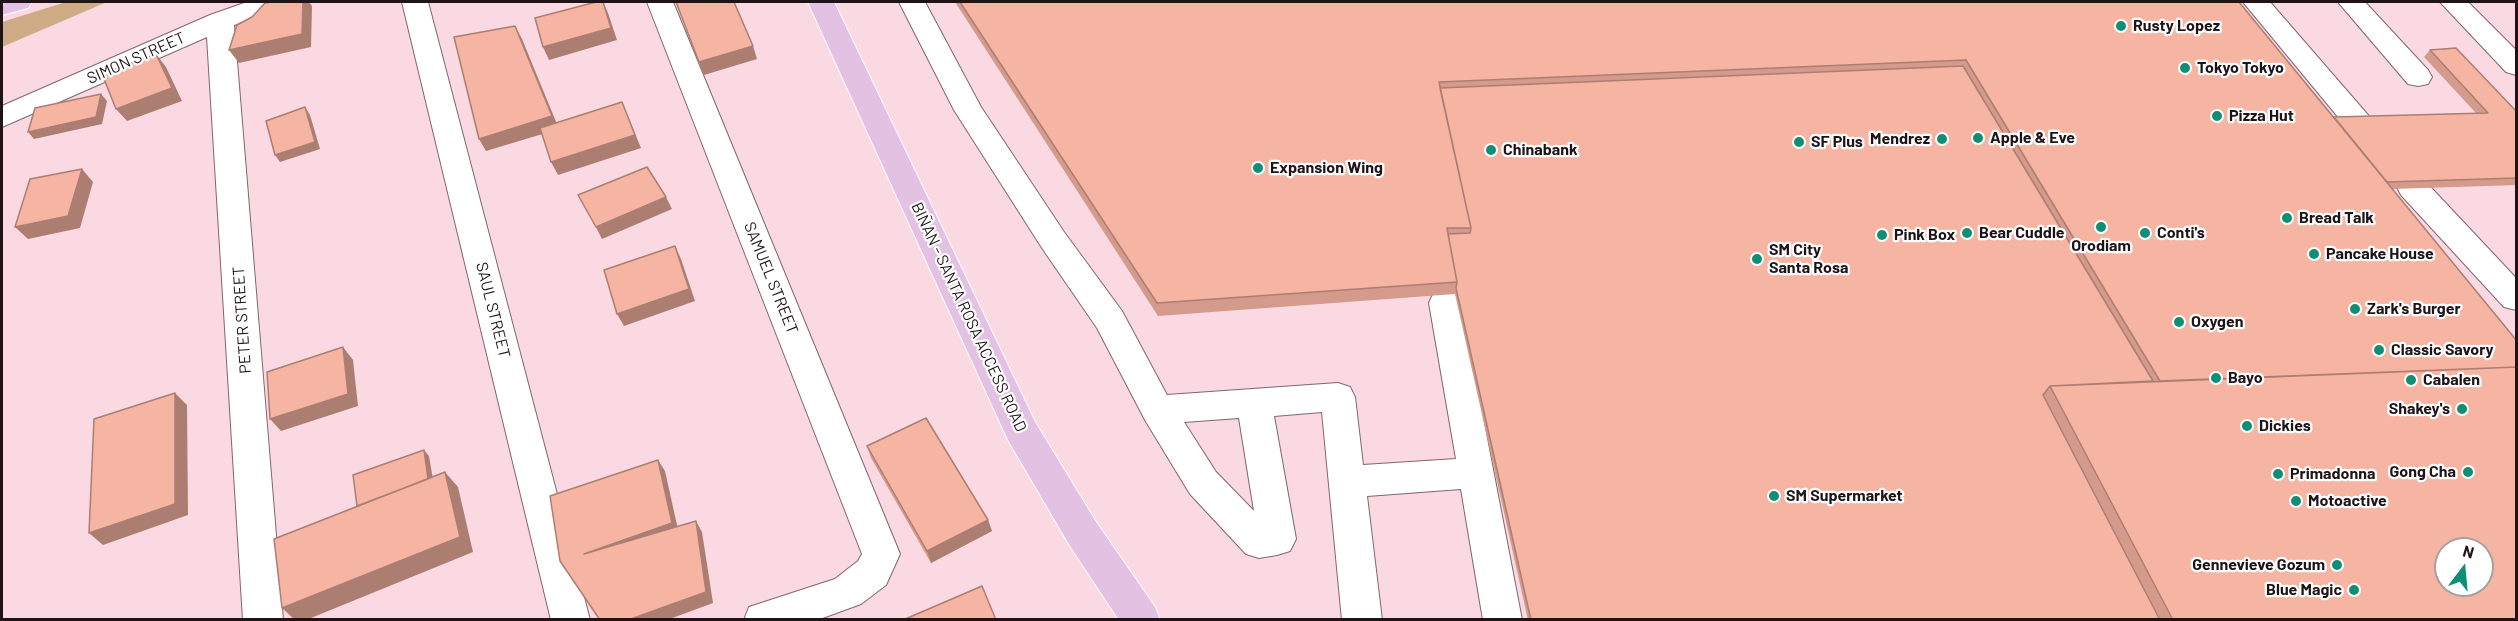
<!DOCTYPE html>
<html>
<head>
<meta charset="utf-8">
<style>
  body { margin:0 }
  #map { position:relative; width:2518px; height:621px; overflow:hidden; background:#fad9e2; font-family:Barlow,sans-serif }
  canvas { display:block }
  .frame { position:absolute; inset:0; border:3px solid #1e1316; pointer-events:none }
  .north { position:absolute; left:2434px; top:537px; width:60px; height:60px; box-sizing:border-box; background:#fff; border:2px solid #a5a1a2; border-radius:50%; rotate:16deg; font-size:16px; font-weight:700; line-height:24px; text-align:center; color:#1e1316 }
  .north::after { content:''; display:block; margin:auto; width:21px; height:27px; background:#0e8f75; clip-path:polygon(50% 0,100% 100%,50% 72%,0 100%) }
</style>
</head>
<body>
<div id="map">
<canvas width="2518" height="621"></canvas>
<div class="frame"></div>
<div class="north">N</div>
</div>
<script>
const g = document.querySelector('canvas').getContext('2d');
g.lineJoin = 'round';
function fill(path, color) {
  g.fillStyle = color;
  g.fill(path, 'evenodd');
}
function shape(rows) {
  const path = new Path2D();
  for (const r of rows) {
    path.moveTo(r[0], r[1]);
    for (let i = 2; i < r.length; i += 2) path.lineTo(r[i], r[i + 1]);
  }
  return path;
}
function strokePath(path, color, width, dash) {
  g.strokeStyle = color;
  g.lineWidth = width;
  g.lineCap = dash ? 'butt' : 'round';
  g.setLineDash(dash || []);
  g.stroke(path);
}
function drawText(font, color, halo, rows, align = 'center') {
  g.font = font + ' Barlow,sans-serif';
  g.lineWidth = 4.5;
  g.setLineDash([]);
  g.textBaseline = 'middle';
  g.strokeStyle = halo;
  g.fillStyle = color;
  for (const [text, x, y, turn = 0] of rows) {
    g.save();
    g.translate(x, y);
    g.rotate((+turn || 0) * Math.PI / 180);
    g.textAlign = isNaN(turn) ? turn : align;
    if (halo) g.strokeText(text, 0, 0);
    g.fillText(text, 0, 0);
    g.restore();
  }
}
const green = shape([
  [66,2,107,2,2,47,2,22]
]);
const minor = shape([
  [247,2,284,2,280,8,234,25,283,620,243,620,207,37,2,127,2,106,210,15,247,2],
  [402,2,428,2,590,620,551,620,402,2],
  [647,2,673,2,900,554,886,585,861,604,817,620,744,620,749,607,835,579,858,561,862,554,647,2],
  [899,2,925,2,981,107,1064,232,1122,311,1167,395,1338,383,1350,387,1355,397,1363,465,1456,459,1429,303,1433,294,1445,290,1457,294,1461,303,1522,620,1483,620,1461,489,1367,496,1382,620,1342,620,1322,412,1274,416,1296,539,1290,551,1277,555,1259,558,1246,554,1190,494,1145,420,1097,328,1042,248,954,110,899,2],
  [1239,418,1254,511,1216,472,1184,422,1239,418],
  [2243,2,2270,2,2368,115,2373,122,2368,129,2358,132,2348,129,2243,2],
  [2338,2,2365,2,2428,70,2432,77,2428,84,2418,86,2408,84,2338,2],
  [2440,2,2468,2,2516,50,2516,75,2506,72,2440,2],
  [2412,176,2423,179,2516,278,2516,310,2504,307,2401,195,2397,187,2401,179,2412,176]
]);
const major = shape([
  [2,2,32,2,28,8,2,15,2,2],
  [808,2,834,2,1035,422,1096,522,1155,607,1160,620,1119,620,1070,546,1008,440,808,2]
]);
const wall = shape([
  [955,2,2239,2,2334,117,2476,113,2424,57,2430,50,2517,112,2517,185,2392,189,2517,620,1528,620,1455,294,1158,316],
  [867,446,988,520,992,531,931,563,871,458]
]);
const shadedWall = shape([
  [303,2,309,2,312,6,311,47,239,63,229,50],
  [603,2,608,13,617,40,549,60,543,47],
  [515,26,522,39,559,129,486,151,479,139],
  [753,46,757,59,704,75,699,62],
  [156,54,166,67,182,101,127,121,116,109],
  [101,94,107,101,102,124,34,139,28,132],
  [622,102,641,148,558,175,551,162],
  [305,107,310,115,320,149,280,162,275,155],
  [82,169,93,182,80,228,28,239,15,227],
  [666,197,672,209,602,239,596,227],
  [675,246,681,259,695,301,624,326,617,314],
  [343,347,353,360,358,406,281,431,270,419],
  [175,393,187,405,188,515,103,545,89,533],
  [424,450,429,456,435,491,364,518],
  [658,460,665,471,679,534,584,554],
  [445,472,458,487,473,552,306,620,295,620,282,608],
  [988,520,992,531,931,563,927,551],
  [696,521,702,532,713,603,667,620,628,620]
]);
const building = shape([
  [272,2,303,2,302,34,229,50,237,25,252,17,265,3,272,2],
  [596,2,603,2,611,28,543,47,535,18,596,2],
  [676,2,734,2,753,46,699,62,676,2],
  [960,2,2239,2,2517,341,2517,367,2160,381,1966,60,1439,82,1471,228,1447,228,1457,282,1157,303,960,2],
  [515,26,552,116,479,139,454,37,515,26],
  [2456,48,2517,112,2517,178,2387,182,2334,117,2488,113,2430,50,2456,48],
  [156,54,172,88,116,109,102,74,156,54],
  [1963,66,2153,381,2050,386,2043,395,2160,620,1531,620,1456,288,1457,282,1448,234,1470,233,1471,228,1440,88,1963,66],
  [101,94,96,117,28,132,35,108,101,94],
  [622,102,635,135,551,162,540,128,622,102],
  [305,107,315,142,275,155,266,121,305,107],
  [647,167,666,197,596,227,578,195,647,167],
  [82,169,68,216,15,227,30,179,82,169],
  [675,246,689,289,617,314,604,270,675,246],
  [343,347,348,394,270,419,267,372,343,347],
  [2517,367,2517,620,2173,620,2050,386,2517,367],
  [2446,549,2482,549,2482,585,2446,585,2446,549],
  [175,393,175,504,89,533,94,419,175,393],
  [926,418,988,520,927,551,867,446,926,418],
  [424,450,428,479,357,506,353,475,424,450],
  [658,460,672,523,584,554,696,521,706,592,628,620,600,620,560,561,550,496,658,460],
  [445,472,460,537,282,608,274,539,445,472],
  [982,586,996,620,903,620,982,586]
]);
const markers = [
  [2121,26,6,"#0e8f75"],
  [2185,68,6,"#0e8f75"],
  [2217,116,6,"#0e8f75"],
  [1978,138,6,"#0e8f75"],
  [1942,139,6,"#0e8f75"],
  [1799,142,6,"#0e8f75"],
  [1491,150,6,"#0e8f75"],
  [1258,168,6,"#0e8f75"],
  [2287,218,6,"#0e8f75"],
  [2101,227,6,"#0e8f75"],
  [1967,233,6,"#0e8f75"],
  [2145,233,6,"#0e8f75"],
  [1882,235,6,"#0e8f75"],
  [2314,254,6,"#0e8f75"],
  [1757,259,6,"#0e8f75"],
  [2355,309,6,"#0e8f75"],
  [2179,322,6,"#0e8f75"],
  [2379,350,6,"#0e8f75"],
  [2216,378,6,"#0e8f75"],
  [2411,380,6,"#0e8f75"],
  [2462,409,6,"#0e8f75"],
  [2247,426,6,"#0e8f75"],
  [2468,472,6,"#0e8f75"],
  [2278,474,6,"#0e8f75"],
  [1774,496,6,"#0e8f75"],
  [2296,501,6,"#0e8f75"],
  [2337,565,6,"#0e8f75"],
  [2354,590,6,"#0e8f75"]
];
const poiNames = [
  ["Rusty Lopez",2133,26],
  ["Tokyo Tokyo",2197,68],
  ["Pizza Hut",2229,116],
  ["Apple & Eve",1990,138],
  ["Mendrez",1930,139,"right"],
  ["SF Plus",1811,142],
  ["Chinabank",1503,150],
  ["Expansion Wing",1270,168],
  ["Bread Talk",2299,218],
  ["Bear Cuddle",1979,233],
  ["Conti's",2157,233],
  ["Pink Box",1894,235],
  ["Orodiam",2101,246,"center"],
  ["SM City",1769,250],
  ["Santa Rosa",1769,268],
  ["Pancake House",2326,254],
  ["Zark's Burger",2367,309],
  ["Oxygen",2191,322],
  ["Classic Savory",2391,350],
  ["Bayo",2228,378],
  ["Cabalen",2423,380],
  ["Shakey's",2450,409,"right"],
  ["Dickies",2259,426],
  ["Gong Cha",2456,472,"right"],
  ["Primadonna",2290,474],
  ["SM Supermarket",1786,496],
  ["Motoactive",2308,501],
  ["Gennevieve Gozum",2325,565,"right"],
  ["Blue Magic",2342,590,"right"]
];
const streetNames = [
  ["SIMON STREET",136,58,-24],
  ["SAMUEL STREET",771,278,68],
  ["SAUL STREET",493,310,76],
  ["BIÑAN - SANTA ROSA ACCESS ROAD",969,317,65],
  ["PETER STREET",242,320,-94]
];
fill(green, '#ceab84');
strokePath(minor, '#82656d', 2);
strokePath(major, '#fff', 2);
fill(minor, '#fff');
fill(major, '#e2c1e3');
fill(wall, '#d49b8c');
fill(shadedWall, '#ac7e72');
fill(building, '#f6b4a3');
strokePath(building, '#ac7e72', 1.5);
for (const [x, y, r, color] of markers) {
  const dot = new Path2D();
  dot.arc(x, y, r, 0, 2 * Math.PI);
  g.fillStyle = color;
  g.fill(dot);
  strokePath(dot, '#fff', 2);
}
drawText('bold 16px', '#1e1316', '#fff', poiNames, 'left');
drawText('16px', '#1e1316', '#fff', streetNames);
</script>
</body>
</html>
